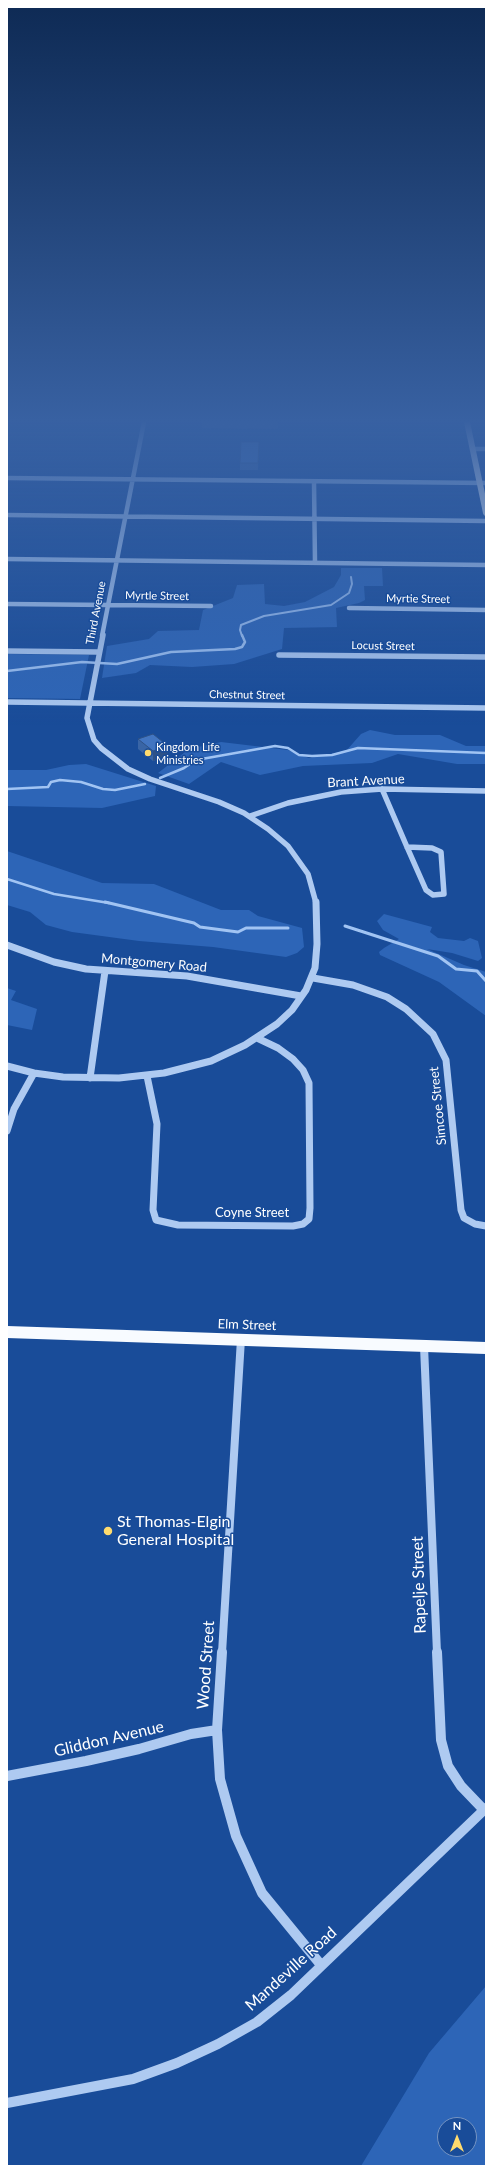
<!DOCTYPE html>
<html>
<head>
<meta charset="utf-8">
<style>
  body { margin:0 }
  #map { position:relative; width:493px; height:2173px; overflow:hidden; background:#194c99; font-family:Lato,sans-serif }
  canvas { display:block }
  .frame { position:absolute; inset:0; border:8px solid #fff; pointer-events:none }
  .north { position:absolute; left:437px; top:2117px; width:40px; height:40px; box-sizing:border-box; background:#194c99; border:1px solid #7594c2; border-radius:50%; rotate:0deg; font-size:11px; font-weight:700; line-height:16px; text-align:center; color:#fff }
  .north::after { content:''; display:block; margin:auto; width:14px; height:18px; background:#ffdb6e; clip-path:polygon(50% 0,100% 100%,50% 72%,0 100%) }
</style>
</head>
<body>
<div id="map">
<canvas width="493" height="2173"></canvas>
<div class="frame"></div>
<div class="north">N</div>
</div>
<script>
const g = document.querySelector('canvas').getContext('2d');
g.lineJoin = 'round';
function fill(path, color) {
  g.fillStyle = color;
  g.fill(path, 'evenodd');
}
function shape(rows) {
  const path = new Path2D();
  for (const r of rows) {
    path.moveTo(r[0], r[1]);
    for (let i = 2; i < r.length; i += 2) path.lineTo(r[i], r[i + 1]);
  }
  return path;
}
function strokePath(path, color, width, dash) {
  g.strokeStyle = color;
  g.lineWidth = width;
  g.lineCap = dash ? 'butt' : 'round';
  g.setLineDash(dash || []);
  g.stroke(path);
}
function drawText(font, color, halo, rows, align = 'center') {
  g.font = font + ' Lato,sans-serif';
  g.lineWidth = 3;
  g.setLineDash([]);
  g.textBaseline = 'middle';
  g.strokeStyle = halo;
  g.fillStyle = color;
  for (const [text, x, y, turn = 0] of rows) {
    g.save();
    g.translate(x, y);
    g.rotate((+turn || 0) * Math.PI / 180);
    g.textAlign = isNaN(turn) ? turn : align;
    if (halo) g.strokeText(text, 0, 0);
    g.fillText(text, 0, 0);
    g.restore();
  }
}
const green = shape([
  [341,568,382,568,383,586,364,586,365,600,359,603,336,608,337,627,284,628,282,649,234,664,192,667,150,665,136,673,102,678,107,646,149,639,158,631,199,630,203,610,233,598,237,585,264,584,265,604,284,606,305,602,334,587,341,575],
  [7,654,89,655,80,699,7,698],
  [370,730,395,735,440,735,466,746,486,746,486,764,457,764,398,754,372,763,303,766,260,775,221,762,189,784,158,773,189,749,221,742,288,750,309,758,346,751,361,734],
  [86,764,156,786,155,796,102,808,7,806,7,770,46,770,69,765],
  [7,851,102,883,154,884,221,910,249,910,258,916,302,928,304,947,297,953,286,957,213,947,139,941,72,932,46,925,30,912,7,905],
  [384,914,432,927,430,932,438,938,464,941,470,938,478,941,482,958,478,961,452,953,427,949,464,965,486,972,486,1016,439,982,380,955,379,952,384,948,399,939,383,930,377,921],
  [7,988,16,991,11,1000,37,1009,32,1030,7,1025],
  [486,1986,486,2166,361,2166,429,2053],
  [445,2125,469,2125,469,2149,445,2149]
]);
const streamFar2 = shape([
  [242,636,240,630,241,625,264,616,331,605,349,593,352,584,351,577]
]);
const streamFar1 = shape([
  [7,671,82,662,117,664,171,652,235,649,242,647,245,642,242,635],
  [160,778,184,768,196,760,275,746,288,748,299,755,312,756,332,755,358,748,486,753],
  [7,789,48,787,51,782,60,780,81,782,103,789,115,790,145,784],
  [7,879,54,894,109,903]
]);
const stream = shape([
  [105,902,194,923,200,927,238,932,246,928,288,928],
  [345,926,438,956,456,969,477,971,486,981]
]);
const minorFar4 = shape([
  [472,449,486,449],
  [7,478,486,483],
  [314,482,315,563],
  [7,515,486,521],
  [7,559,486,565],
  [7,604,211,606],
  [349,608,486,610],
  [102,636,144,422]
]);
const minorFar3 = shape([
  [103,635,87,718,94,740,101,748,128,769,150,779,219,802,244,813,268,829,288,846,308,874,316,903],
  [7,651,98,652],
  [279,655,486,657],
  [7,702,486,708],
  [382,789,407,847],
  [250,816,288,803,341,792,382,789,486,791],
  [407,847,432,848,441,852,444,894,433,895,426,890,407,847]
]);
const minorFar2 = shape([
  [7,945,54,962,86,969,187,976,301,996],
  [313,978,353,985,387,997,406,1009,433,1034,446,1060,461,1210,464,1218,475,1224,486,1226],
  [7,1066,34,1073,63,1077,119,1078,164,1073,211,1061,245,1045,277,1024,292,1010,306,990,315,968,317,944,316,902],
  [147,1076,157,1124,153,1210,156,1220,178,1225,293,1226,303,1224,309,1219,310,1208,309,1083,303,1070,293,1059,278,1048,257,1038],
  [90,1078,105,971],
  [7,1131,14,1109,34,1073]
]);
const minorFar1 = shape([
  [424,1346,437,1653],
  [222,1653,241,1339]
]);
const minor = shape([
  [222,1652,217,1730,220,1779,236,1836,262,1893,321,1965],
  [437,1652,441,1740,448,1766,461,1786,483,1809],
  [7,1776,86,1761,139,1749,191,1734,217,1730],
  [7,2103,133,2079,177,2063,218,2044,257,2022,291,1995,486,1808]
]);
const majorFar1 = shape([
  [467,422,486,513]
]);
const major = shape([
  [7,1332,486,1348]
]);
const wall = shape([
  [202,422,278,422,278,429,202,428],
  [259,442,258,470,240,470,240,463],
  [138,739,168,756,153,761,138,749]
]);
const shadedWall = shape([
  [168,746,168,756,153,761,153,751]
]);
const building = shape([
  [241,442,259,442,258,463,240,463,241,442],
  [153,734,168,746,153,751,138,739,153,734]
]);
const markers = [
  [148,753,4,"#ffdb6e"],
  [108,1531,5,"#ffdb6e"]
];
const farStreetnames = [
  ["Myrtle Street",157,596,1],
  ["Myrtie Street",418,599,1],
  ["Third Avenue",96,613,-79],
  ["Locust Street",383,646,1],
  ["Chestnut Street",247,695,1]
];
const farPoinames = [
  ["Kingdom Life",156,747],
  ["Ministries",156,760]
];
const streetNames = [
  ["Brant Avenue",366,781,-3],
  ["Montgomery Road",154,963,5],
  ["Simcoe Street",438,1106,-96],
  ["Coyne Street",252,1213],
  ["Elm Street",247,1325,2]
];
const nearPoinames = [
  ["St Thomas-Elgin",117,1522],
  ["General Hospital",117,1540]
];
const nearStreetnames = [
  ["Rapelje Street",419,1585,-92],
  ["Wood Street",206,1665,-86],
  ["Gliddon Avenue",109,1739,-13],
  ["Mandeville Road",291,1969,-42]
];
fill(green, '#2d65b7');
strokePath(streamFar2, '#a1c4f3', 2);
strokePath(streamFar1, '#a1c4f3', 2.5);
strokePath(stream, '#a1c4f3', 3);
strokePath(minorFar4, '#aecaf1', 4.5);
strokePath(minorFar3, '#aecaf1', 5.5);
strokePath(minorFar2, '#aecaf1', 7);
strokePath(minorFar1, '#aecaf1', 8);
strokePath(minor, '#aecaf1', 10);
strokePath(majorFar1, '#f8fbff', 6);
strokePath(major, '#f8fbff', 12);
fill(wall, '#3965a6');
fill(shadedWall, '#2e5287');
fill(building, '#4275c1');
strokePath(building, '#2e5287', 1);
const sky = g.createLinearGradient(0, 0, 0, 726);
sky.addColorStop(0, '#0e2a54');
sky.addColorStop(0.58, '#3861a2');
sky.addColorStop(1, '#3861a200');
g.fillStyle = sky;
g.fillRect(0, 0, 493, 726);
for (const [x, y, r, color] of markers) {
  const dot = new Path2D();
  dot.arc(x, y, r, 0, 2 * Math.PI);
  g.fillStyle = color;
  g.fill(dot);
  strokePath(dot, '#194c99', 1.5);
}
drawText('11px', '#fff', '#194c99', farStreetnames);
drawText('11px', '#fff', '#194c99', farPoinames, 'left');
drawText('13px', '#fff', '#194c99', streetNames);
drawText('16px', '#fff', '#194c99', nearPoinames, 'left');
drawText('16px', '#fff', '#194c99', nearStreetnames);
</script>
</body>
</html>
